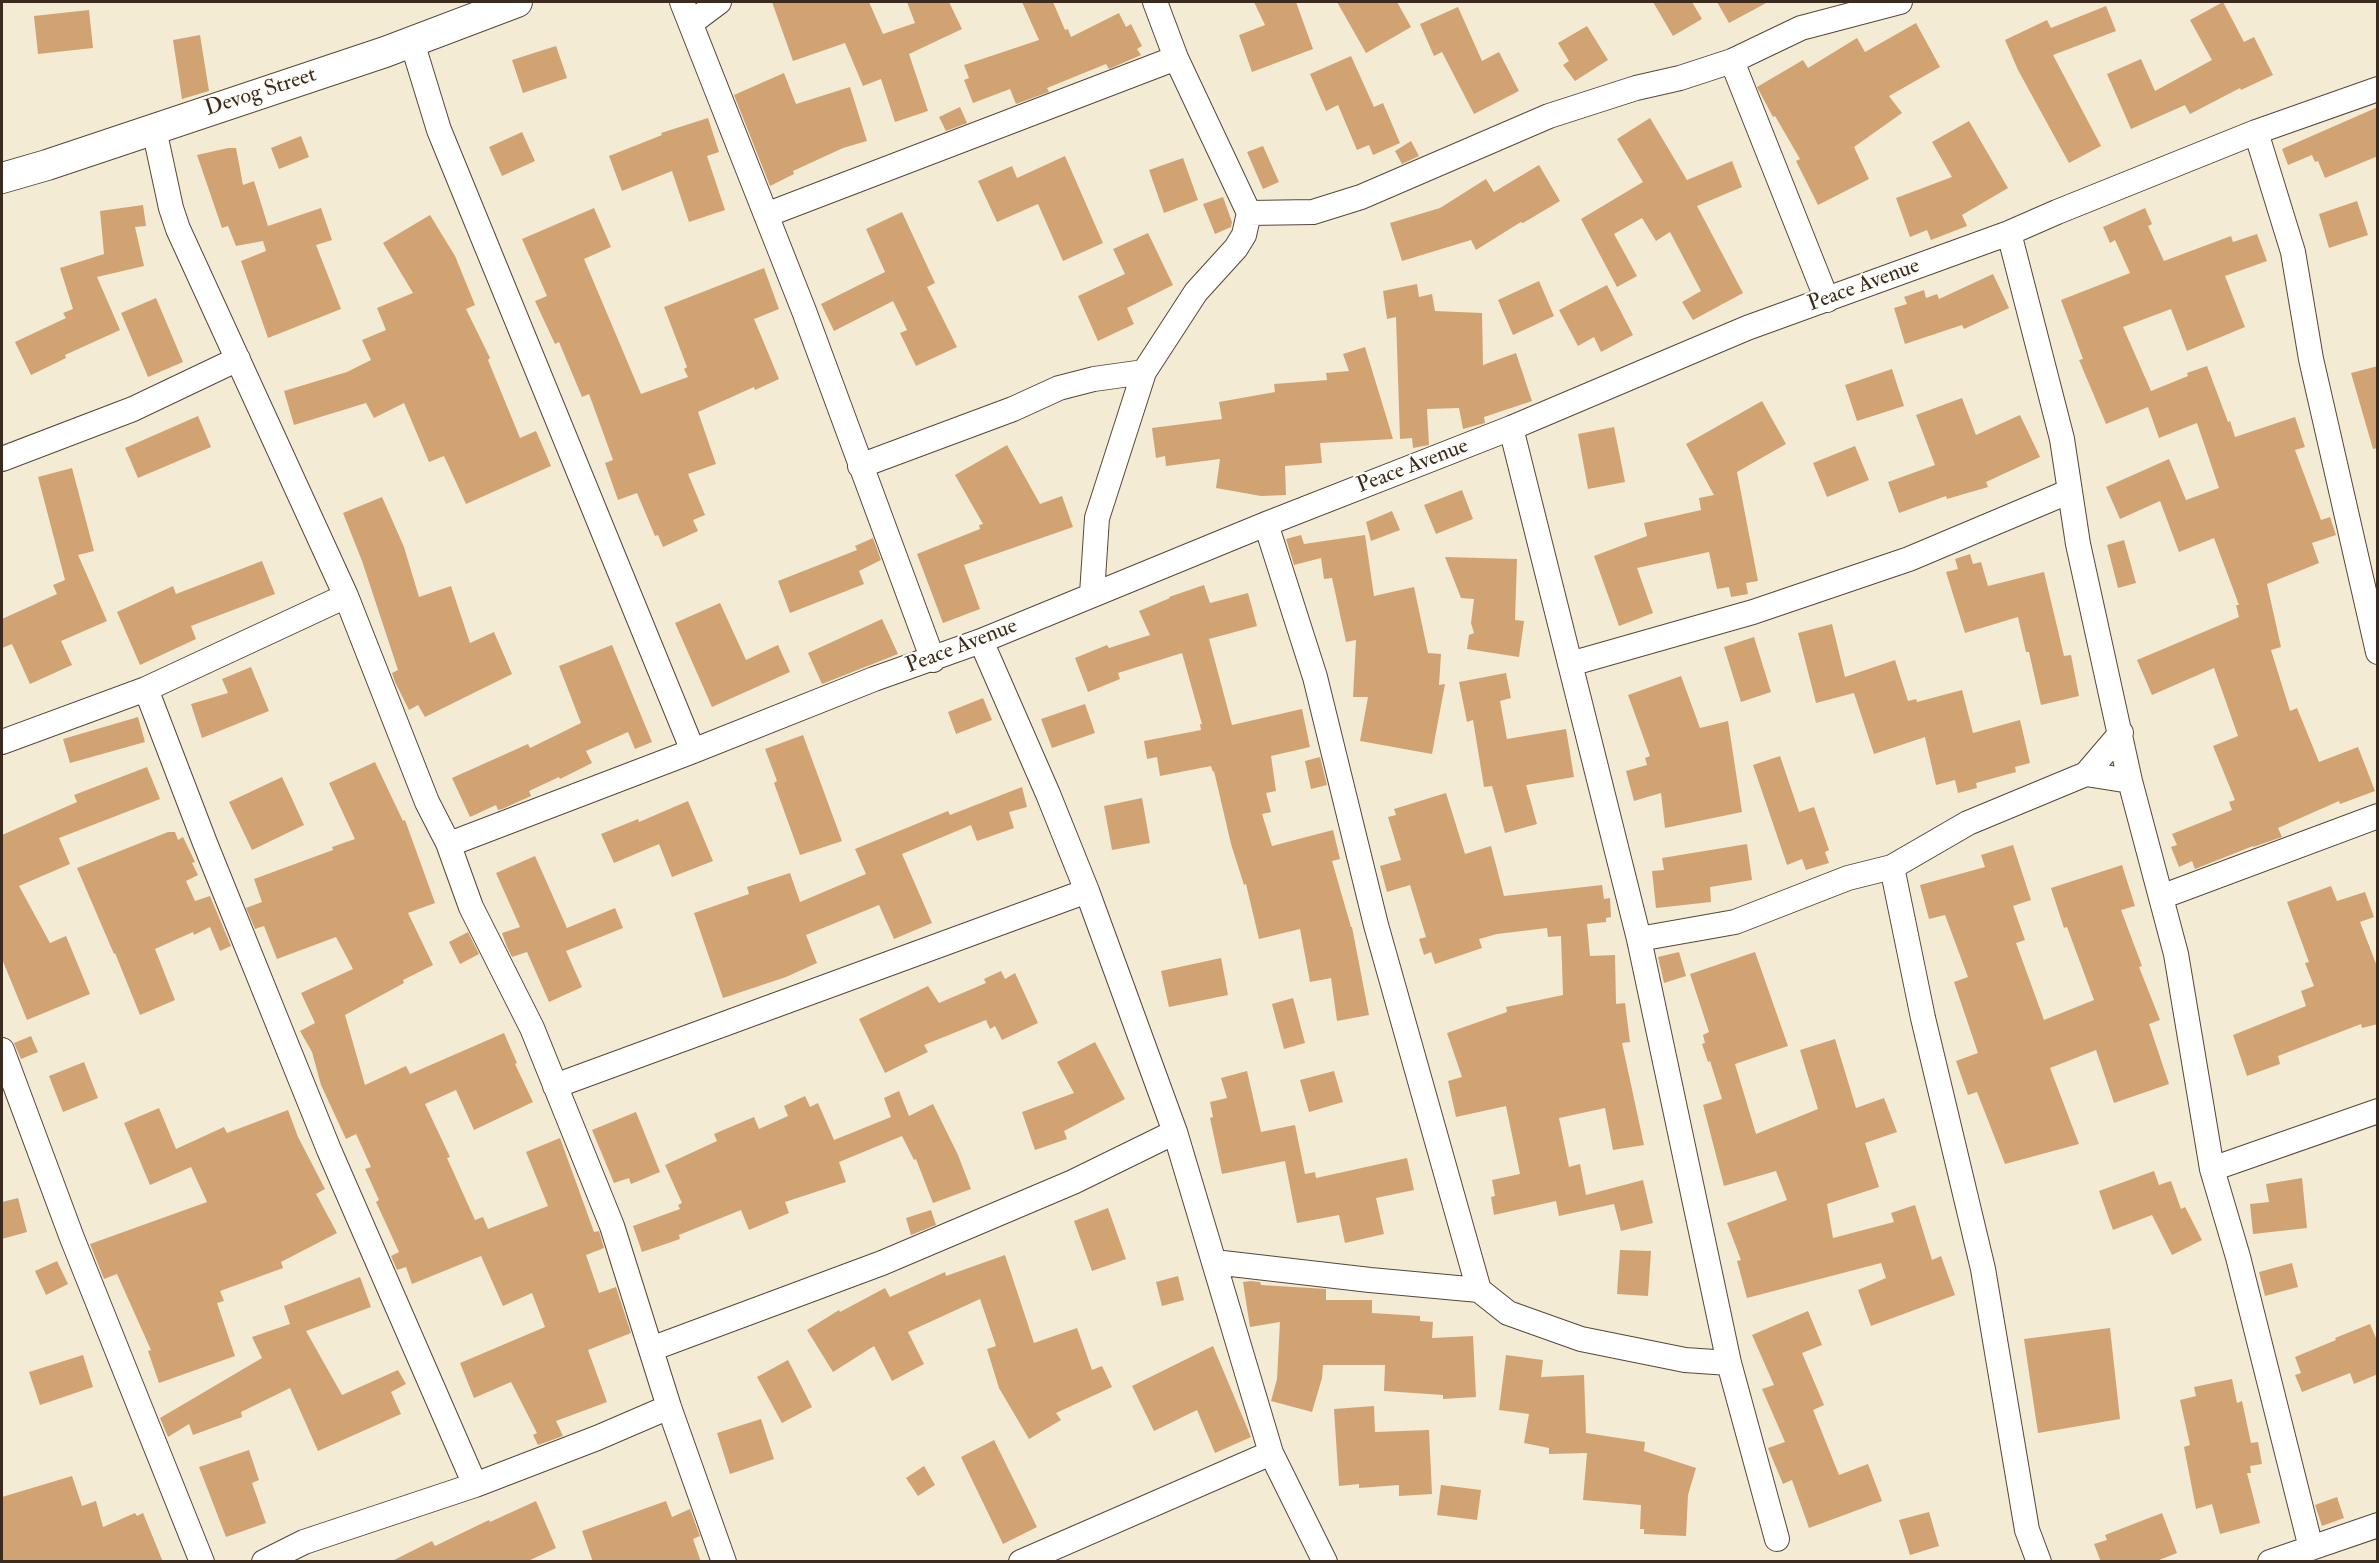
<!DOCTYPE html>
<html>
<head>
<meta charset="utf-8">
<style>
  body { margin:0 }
  #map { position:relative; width:2379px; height:1563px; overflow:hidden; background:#f3ebd4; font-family:"IM FELL Double Pica",serif }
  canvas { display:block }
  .frame { position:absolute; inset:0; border:3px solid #3b2a1e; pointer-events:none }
</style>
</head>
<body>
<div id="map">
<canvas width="2379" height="1563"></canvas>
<div class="frame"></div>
</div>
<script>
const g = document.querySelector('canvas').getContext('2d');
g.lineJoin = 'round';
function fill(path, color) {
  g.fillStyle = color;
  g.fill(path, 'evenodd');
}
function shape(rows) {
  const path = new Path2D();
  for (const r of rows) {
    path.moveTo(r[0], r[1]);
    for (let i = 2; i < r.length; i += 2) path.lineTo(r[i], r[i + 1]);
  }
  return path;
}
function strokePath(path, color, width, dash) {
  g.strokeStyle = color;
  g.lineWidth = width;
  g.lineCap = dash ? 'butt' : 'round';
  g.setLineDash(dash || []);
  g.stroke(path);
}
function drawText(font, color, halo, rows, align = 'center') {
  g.font = font + ' "IM FELL Double Pica",serif';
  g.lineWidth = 4.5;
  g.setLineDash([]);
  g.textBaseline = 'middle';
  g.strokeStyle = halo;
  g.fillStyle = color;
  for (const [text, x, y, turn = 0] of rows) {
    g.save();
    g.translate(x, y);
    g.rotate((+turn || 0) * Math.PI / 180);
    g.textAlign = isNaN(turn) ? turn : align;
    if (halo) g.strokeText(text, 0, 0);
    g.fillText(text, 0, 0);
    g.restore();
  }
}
const building = shape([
  [772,2,869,2,883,34,915,23,907,2,949,2,962,29,909,54,928,111,895,122,881,79,863,86,845,43,793,61],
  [1022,2,1053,2,1065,30,1068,29,1071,37,1119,13,1126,27,1131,24,1142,46,1137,49,1141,55,1109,69,1106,64,1047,88,1049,92,1016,104,1010,89,973,103,964,80,969,78,964,65,1039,40],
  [1254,2,1296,2,1313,49,1252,72,1239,35,1265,25],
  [1337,2,1397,2,1411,27,1366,53],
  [1653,2,1692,2,1702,19,1673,36],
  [1717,2,1768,2,1729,23],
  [2223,2,2244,42,2254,37,2273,75,2241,90,2240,88,2190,114,2185,105,2131,129,2107,74,2141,59,2155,91,2212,60,2190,20],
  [2106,6,2116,31,2053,55,2101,146,2069,163,2018,70,2005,40,2047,20,2051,28],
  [1458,7,1482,61,1499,52,1519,91,1474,114,1442,52,1434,56,1420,24],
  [89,10,93,48,38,54,34,16],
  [1916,23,1940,67,1889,96,1902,113,1854,147,1869,179,1818,205,1796,161,1800,159,1775,116,1773,117,1757,87,1803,60,1808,68,1857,38,1865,52],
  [1587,26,1608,60,1575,81,1563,65,1569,61,1558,43],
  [200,35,209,91,182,99,173,40],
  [556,46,567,78,523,93,512,60],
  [1351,56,1374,107,1383,103,1400,143,1373,155,1369,145,1357,150,1338,105,1326,111,1310,74],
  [784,73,796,104,850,87,867,141,843,148,793,171,794,174,770,186,734,95],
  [960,107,967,123,946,131,939,117],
  [2378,107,2378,156,2325,178,2318,161,2315,162,2312,155,2288,165,2282,149],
  [708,118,719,152,707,156,725,210,689,222,672,171,622,191,609,156,662,135,661,133],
  [1650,118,1687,180,1732,161,1742,187,1697,206,1743,293,1693,320,1682,302,1701,291,1670,232,1656,241,1642,218,1614,234,1637,276,1617,287,1581,219,1643,182,1617,139],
  [1969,121,2008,188,1962,215,1967,226,1931,240,1927,230,1910,237,1896,198,1952,177,1932,142],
  [522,132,535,161,502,176,489,147],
  [301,136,309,157,279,169,271,148],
  [1411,141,1419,156,1402,164,1395,151],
  [1263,146,1279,182,1263,189,1247,152],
  [228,148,236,148,243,185,254,181,268,226,321,208,332,240,316,245,341,309,268,338,241,261,266,251,263,241,236,246,228,226,222,228,197,155],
  [1065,156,1103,243,1063,261,1038,204,997,222,978,181,1012,166,1017,178],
  [1183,158,1198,200,1164,213,1149,170],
  [1539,165,1560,201,1523,223,1521,222,1476,250,1471,240,1402,261,1390,223,1440,208,1486,179,1494,192],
  [1223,197,1232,222,1231,227,1215,234,1203,204],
  [2357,201,2368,235,2329,248,2319,214],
  [143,205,146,226,135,227,144,266,97,277,120,330,65,355,66,358,31,375,15,342,66,318,63,313,73,309,60,268,104,254,100,211],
  [594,208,611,247,584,259,641,394,688,377,684,369,687,367,664,307,764,268,779,309,754,319,779,379,755,390,754,387,698,412,716,464,688,474,705,515,693,520,698,531,663,547,658,535,655,536,637,493,618,500,605,463,613,460,589,394,582,397,559,342,555,344,535,301,547,296,522,239],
  [2145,208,2152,224,2148,226,2164,261,2231,236,2233,242,2257,234,2267,261,2225,276,2245,327,2187,351,2171,309,2123,327,2151,391,2188,376,2187,373,2207,366,2228,422,2230,421,2235,437,2295,417,2305,447,2295,450,2321,520,2330,517,2336,535,2312,543,2319,563,2267,584,2281,647,2271,650,2290,711,2297,708,2319,762,2358,747,2375,791,2340,804,2339,801,2278,828,2282,837,2253,847,2253,846,2195,869,2192,861,2179,867,2171,847,2177,845,2172,834,2232,810,2229,802,2235,800,2213,746,2238,736,2214,668,2152,695,2137,660,2239,617,2236,605,2239,605,2214,538,2179,552,2160,501,2120,519,2106,487,2169,459,2186,500,2219,488,2197,423,2159,438,2148,407,2106,424,2079,360,2083,359,2061,300,2130,273,2115,240,2110,243,2103,227],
  [902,212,935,283,927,287,957,347,916,366,900,333,907,330,893,301,834,331,821,304,885,272,866,229],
  [430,215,455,256,475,305,466,309,490,358,488,360,520,438,536,431,551,466,466,504,444,456,429,462,404,403,374,418,366,403,294,425,284,391,347,372,371,360,362,340,386,330,377,308,413,293,383,243],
  [1148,233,1173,285,1127,308,1134,324,1098,341,1078,296,1125,274,1113,249],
  [1993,274,2009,308,1964,329,1962,325,1905,344,1894,308,1907,304,1904,297,1924,290,1926,298,1937,294,1939,299],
  [1539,281,1554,316,1513,335,1498,300],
  [1417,284,1419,297,1432,294,1435,311,1482,313,1483,365,1516,353,1532,401,1484,417,1485,423,1463,429,1459,408,1427,409,1429,445,1413,448,1412,438,1400,439,1396,317,1387,319,1383,291],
  [1607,285,1633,335,1601,352,1594,337,1578,346,1559,310],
  [156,298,183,362,148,377,121,313],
  [1365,347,1393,439,1320,443,1322,463,1285,466,1286,495,1261,496,1216,488,1220,459,1166,466,1165,456,1156,458,1152,428,1222,419,1219,402,1275,392,1274,384,1327,380,1326,373,1349,371,1343,354],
  [2378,366,2378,448,2373,449,2351,373],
  [1892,369,1904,406,1857,421,1845,385],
  [1962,398,1976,435,2020,415,2040,457,1986,482,1988,487,1947,499,1946,496,1899,513,1888,482,1935,465,1916,415],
  [1762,401,1786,444,1737,472,1758,581,1746,583,1748,594,1731,597,1729,587,1717,589,1709,552,1637,568,1653,613,1619,626,1594,556,1647,536,1644,523,1701,510,1699,498,1714,495,1686,444],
  [198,416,211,447,138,478,125,448],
  [1614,427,1625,482,1588,489,1578,434],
  [1007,445,1040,504,1062,496,1073,527,964,565,980,609,943,623,917,554,980,529,979,525,983,524,955,475],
  [1855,446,1869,480,1827,497,1813,463],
  [72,468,94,551,78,555,107,621,61,641,72,665,30,684,12,644,2,648,2,619,57,594,53,585,65,580,38,477],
  [1462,490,1473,519,1436,534,1424,505],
  [382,497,404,547,419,597,451,586,470,643,494,632,512,674,425,717,418,705,409,710,395,682,392,673,398,670,362,561,343,513],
  [1392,511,1400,530,1371,541,1366,522],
  [1301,535,1304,544,1365,535,1374,596,1414,587,1428,653,1441,654,1439,685,1445,684,1432,754,1360,741,1368,697,1353,697,1356,640,1346,642,1332,578,1324,579,1321,558,1294,565,1286,539],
  [873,538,881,560,859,571,864,584,790,613,778,581,857,550,855,546],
  [2124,540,2136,583,2118,588,2107,545],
  [1970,554,1973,564,1981,562,1988,586,2044,572,2064,656,2071,655,2079,696,2041,705,2029,652,2026,652,2018,617,1965,633,1946,572,1958,569,1955,559],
  [1445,557,1517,559,1515,620,1524,621,1519,657,1467,649,1469,635,1474,633,1471,623,1474,599,1461,598],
  [262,561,275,594,191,626,196,639,140,665,117,612,173,586,176,594],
  [1204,585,1210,603,1248,593,1257,626,1209,639,1232,725,1302,709,1310,747,1271,756,1276,791,1266,793,1271,812,1262,814,1272,846,1333,830,1340,859,1332,861,1351,927,1352,927,1369,1015,1337,1021,1331,978,1310,982,1300,929,1259,939,1246,884,1244,885,1231,844,1214,771,1213,772,1211,766,1160,776,1157,757,1147,759,1144,741,1201,730,1200,724,1202,724,1182,653,1118,673,1120,679,1088,692,1075,658,1107,645,1109,648,1150,635,1139,611,1170,598,1169,597],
  [720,603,746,660,778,645,790,672,712,707,675,623],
  [882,619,898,654,822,684,808,653],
  [1832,624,1845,677,1895,660,1908,701,1916,699,1917,702,1962,690,1973,733,2020,720,2030,763,2015,767,2016,772,1976,783,1977,788,1958,793,1955,780,1936,785,1925,737,1874,754,1854,693,1816,703,1798,633],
  [1754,637,1771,692,1741,702,1724,647],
  [612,645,652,742,635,749,628,732,586,751,592,763,560,779,559,777,529,791,531,796,502,809,498,810,496,805,470,817,452,778,528,744,530,748,581,723,559,666],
  [251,667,269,711,202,738,191,704,228,693,222,679],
  [1506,673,1511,698,1500,701,1507,739,1566,729,1574,777,1526,785,1537,824,1505,833,1492,786,1484,787,1473,720,1467,722,1459,682],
  [1681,676,1700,728,1728,721,1742,812,1665,828,1661,793,1634,801,1626,771,1647,765,1645,758,1650,756,1628,695],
  [983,698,992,720,956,734,948,712],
  [1085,704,1095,733,1052,748,1041,719],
  [138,717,145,742,70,763,63,739],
  [803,735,842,841,800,855,774,783,777,781,765,749],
  [1780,756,1799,812,1814,807,1829,850,1825,852,1829,863,1806,870,1802,859,1787,865,1753,765],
  [1320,757,1327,785,1311,789,1305,761],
  [375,762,403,821,405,820,435,903,408,913,433,965,403,980,404,983,345,1015,365,1085,406,1066,410,1074,504,1033,517,1063,515,1064,533,1102,474,1130,456,1090,425,1104,450,1157,447,1158,475,1220,483,1217,488,1229,548,1206,526,1152,560,1138,594,1232,599,1231,604,1248,586,1255,599,1293,616,1287,631,1333,588,1350,607,1402,556,1421,563,1436,538,1445,533,1435,537,1433,511,1382,474,1398,460,1363,545,1327,532,1293,503,1306,481,1256,412,1284,406,1267,397,1270,391,1256,399,1252,376,1202,379,1200,365,1169,371,1167,356,1134,346,1139,321,1085,312,1052,300,1031,315,1023,301,993,353,969,336,937,277,959,264,926,255,929,246,908,262,902,254,879,333,850,332,847,355,839,329,783],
  [147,767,160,799,59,838,70,864,19,886,50,943,66,936,90,994,27,1020,2,959,2,835,77,802,74,795],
  [282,777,304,825,252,850,229,802],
  [1022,787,1027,807,1009,812,1014,828,977,841,971,825,902,854,932,923,894,939,879,905,806,935,817,963,786,977,723,998,694,913,749,894,747,887,790,873,800,902,866,874,855,849,948,811,950,815],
  [1446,793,1465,854,1491,846,1504,896,1602,885,1604,899,1610,898,1611,917,1606,918,1606,922,1587,924,1590,956,1615,955,1616,1004,1625,1003,1630,1042,1622,1043,1644,1145,1613,1150,1605,1108,1559,1118,1569,1167,1580,1164,1586,1195,1643,1180,1653,1223,1621,1231,1614,1204,1559,1216,1556,1201,1494,1215,1491,1197,1495,1196,1492,1180,1520,1174,1506,1106,1456,1117,1448,1081,1462,1077,1447,1033,1507,1012,1506,1007,1563,995,1561,936,1548,937,1547,928,1497,934,1479,939,1482,948,1435,964,1431,952,1424,955,1419,939,1426,937,1410,885,1387,892,1380,866,1401,860,1388,817,1396,815,1394,809],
  [1142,798,1150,843,1112,850,1104,806],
  [688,801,713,861,672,877,659,844,614,863,601,834,638,819,639,822],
  [168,832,175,832,178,840,183,837,195,862,192,863,198,875,186,881,195,901,210,896,231,946,220,951,210,927,194,935,193,932,155,949,175,1000,140,1015,115,953,114,954,77,868],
  [1747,844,1752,880,1710,887,1711,902,1656,908,1652,871,1664,870,1662,858],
  [2013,845,2031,900,2013,906,2025,940,2016,943,2044,1020,2094,1000,2067,927,2064,928,2051,888,2122,865,2135,906,2121,910,2142,966,2139,967,2160,1020,2149,1024,2169,1084,2114,1103,2096,1050,2050,1068,2079,1144,2005,1164,1977,1092,1968,1095,1956,1061,1978,1053,1954,982,1968,977,1945,915,1929,919,1920,885,1985,867,1981,855],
  [535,856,567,928,615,908,623,928,566,951,582,987,549,1002,527,952,512,957,507,947,502,933,520,927,496,873],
  [2331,886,2337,901,2365,892,2374,917,2360,922,2378,969,2378,1024,2362,1028,2361,1024,2278,1056,2280,1064,2247,1076,2233,1035,2306,1006,2301,991,2314,986,2305,963,2309,962,2287,902],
  [468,932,479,954,460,964,449,942],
  [1679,952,1686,976,1664,983,1658,957],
  [1755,952,1788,1046,1735,1064,1756,1134,1818,1109,1800,1050,1835,1039,1856,1108,1884,1098,1897,1132,1865,1143,1879,1187,1827,1204,1833,1238,1894,1222,1891,1213,1915,1205,1932,1260,1941,1256,1955,1295,1871,1326,1858,1290,1886,1278,1881,1263,1747,1298,1737,1261,1741,1260,1727,1223,1787,1200,1776,1171,1724,1186,1703,1105,1722,1099,1710,1061,1708,1062,1702,1044,1705,1043,1703,1035,1709,1032,1690,974],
  [1221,958,1228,995,1169,1007,1161,971],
  [1001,971,1005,979,1015,973,1038,1023,1002,1040,995,1026,990,1029,986,1020,924,1045,928,1052,885,1073,859,1019,928,986,939,1003,986,983,984,979],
  [1293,998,1305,1043,1284,1049,1272,1004],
  [31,1036,38,1052,21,1059,14,1043],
  [1095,1042,1125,1099,1064,1131,1067,1139,1035,1150,1022,1112,1074,1093,1057,1062],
  [84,1062,98,1098,63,1112,49,1076],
  [1247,1071,1261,1132,1295,1125,1305,1174,1315,1172,1316,1178,1407,1158,1414,1190,1376,1198,1384,1234,1345,1243,1339,1215,1297,1223,1285,1161,1222,1174,1210,1118,1213,1117,1210,1102,1227,1098,1221,1078],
  [1334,1071,1343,1102,1309,1112,1300,1080],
  [899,1091,909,1116,933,1104,958,1155,971,1189,933,1203,916,1159,914,1160,902,1136,839,1162,846,1182,785,1202,789,1213,749,1230,741,1210,679,1235,680,1239,642,1252,633,1226,680,1209,678,1205,682,1203,665,1165,717,1141,714,1134,754,1117,759,1129,788,1116,784,1106,805,1096,810,1107,818,1103,834,1140,891,1117,884,1098],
  [159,1108,176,1149,224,1127,227,1133,288,1110,298,1137,325,1189,316,1194,337,1233,281,1262,283,1268,220,1291,224,1301,217,1303,235,1356,159,1383,148,1351,151,1350,117,1274,104,1279,90,1244,207,1202,191,1167,150,1185,124,1123],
  [636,1112,660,1172,631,1184,629,1178,614,1183,592,1130],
  [2154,1171,2159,1185,2171,1181,2181,1209,2185,1207,2202,1240,2172,1255,2152,1215,2113,1230,2099,1191],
  [2302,1178,2307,1228,2253,1234,2250,1204,2269,1202,2266,1184],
  [18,1198,27,1232,2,1239,2,1202],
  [1108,1208,1126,1259,1092,1271,1074,1221],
  [931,1210,936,1225,911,1235,906,1218],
  [1620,1250,1651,1251,1648,1296,1617,1294],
  [1005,1255,1034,1343,1077,1328,1092,1370,1102,1366,1112,1387,1056,1413,1061,1420,1029,1439,999,1388,987,1349,996,1346,980,1299,908,1332,924,1364,892,1381,874,1346,833,1372,807,1330,839,1310,840,1312,885,1288,890,1297,945,1272,946,1276],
  [57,1261,68,1284,46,1295,35,1271],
  [2292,1263,2298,1287,2265,1296,2259,1272],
  [1178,1276,1184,1300,1162,1306,1156,1282],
  [360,1277,371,1307,306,1331,342,1395,398,1370,406,1384,391,1392,401,1414,318,1451,290,1388,241,1412,242,1417,193,1435,189,1424,168,1437,160,1418,262,1358,252,1337,290,1324,284,1306],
  [1251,1281,1260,1282,1261,1285,1326,1289,1326,1300,1372,1300,1372,1313,1420,1316,1420,1321,1433,1322,1432,1338,1473,1336,1476,1397,1443,1399,1443,1395,1384,1391,1385,1365,1323,1365,1322,1378,1312,1412,1271,1401,1277,1379,1280,1322,1250,1327,1243,1282],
  [1808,1311,1822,1345,1802,1353,1824,1405,1813,1410,1839,1475,1868,1464,1882,1501,1809,1528,1792,1480,1783,1484,1768,1448,1785,1442,1762,1389,1774,1385,1752,1335],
  [2370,1324,2378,1343,2378,1374,2354,1384,2350,1373,2302,1392,2295,1375,2301,1373,2295,1357,2336,1340,2335,1338],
  [2110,1328,2120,1419,2038,1433,2024,1339],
  [1213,1346,1251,1437,1215,1453,1197,1410,1154,1431,1132,1386],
  [83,1355,93,1387,40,1405,29,1372],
  [1506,1355,1543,1360,1541,1377,1584,1375,1586,1433,1645,1442,1644,1451,1696,1468,1688,1495,1686,1536,1644,1534,1644,1529,1640,1529,1641,1505,1583,1500,1587,1453,1549,1454,1549,1448,1524,1443,1529,1414,1499,1410],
  [788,1360,812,1407,782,1423,757,1377],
  [2232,1379,2237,1403,2242,1401,2251,1443,2258,1442,2262,1464,2250,1466,2251,1473,2247,1473,2260,1523,2220,1534,2212,1504,2196,1509,2184,1447,2190,1445,2180,1400,2196,1396,2194,1387],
  [1374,1406,1375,1432,1429,1430,1432,1494,1399,1496,1399,1485,1359,1488,1359,1484,1339,1486,1334,1409],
  [761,1419,774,1459,730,1474,717,1433],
  [994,1440,1037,1527,1003,1544,961,1457],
  [249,1450,259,1480,252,1483,266,1523,226,1537,199,1467],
  [924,1466,935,1485,918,1496,906,1478],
  [72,1476,82,1506,96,1501,103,1527,135,1513,137,1516,143,1513,163,1562,2,1562,2,1497],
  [1441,1485,1481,1490,1477,1520,1437,1515],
  [2337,1497,2344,1518,2322,1526,2315,1505],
  [536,1501,556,1548,526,1562,390,1562,432,1541,435,1546,489,1520,490,1522],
  [666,1501,672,1517,690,1509,700,1536,693,1539,701,1562,593,1562,582,1531],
  [1929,1512,1939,1546,1910,1555,1899,1520],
  [2162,1513,2177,1553,2154,1562,2101,1562,2094,1544,2107,1540,2105,1535]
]);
const minor = shape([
  [682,2,804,311,933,660],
  [691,23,719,2],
  [412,42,439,130,693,751],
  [1732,61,1827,300],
  [154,129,171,208,178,229,346,596,427,802,448,843,471,907,532,1028,612,1226,669,1407,724,1562],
  [2256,132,2293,252,2311,359,2378,652],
  [1249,213,1313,212,1361,197,1549,116,1636,88,1680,78,1732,61,1801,28,1900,2],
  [766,215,1176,58],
  [2009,233,2062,439,2078,544,2130,781,2176,954,2212,1169,2238,1257,2311,1548],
  [1511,428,1639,939,1729,1363,1777,1539],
  [2,459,133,409,238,359],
  [860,466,1013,409,1059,388,1094,379,1144,372],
  [1266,524,1315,677,1376,925,1479,1290],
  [1092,594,1097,518,1144,372,1196,292,1236,248,1244,235,1249,213,1176,58,1155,2],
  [981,641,1048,794,1087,891,1175,1132,1271,1453,1325,1562],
  [1570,664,1753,612,1909,559,2068,492],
  [146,689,205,843,329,1150,475,1485],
  [2,742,146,689,346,596],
  [2086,774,2130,781],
  [448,843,455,842,693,751,874,679,981,641,1266,524,1511,428,1747,328,2009,233,2057,212,2256,132,2378,89],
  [1892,867,1923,1018,1983,1269,2027,1530,2039,1562],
  [2161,897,2378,816],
  [1639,939,1735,922,1848,878,1892,867,1968,823,2086,774,2121,733],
  [2,1050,72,1238,202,1562],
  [555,1086,1087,891],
  [2212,1169,2378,1111],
  [1214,1262,1370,1280,1479,1290,1508,1313,1581,1339,1685,1360,1729,1363],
  [651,1349,882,1263,1073,1182,1175,1132],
  [264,1562,304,1542,475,1485,597,1438,669,1407],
  [1021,1562,1271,1453],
  [2270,1562,2378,1525]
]);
const tertiary = shape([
  [2,178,47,165,385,52,517,2]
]);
const streetNames = [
  ["Devog Street",261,93,-18],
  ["Peace Avenue",1864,286,-20],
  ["Peace Avenue",1413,467,-21],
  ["Peace Avenue",962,647,-21]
];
fill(building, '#d2a372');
strokePath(minor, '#574739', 26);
strokePath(tertiary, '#574739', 32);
strokePath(minor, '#fff', 24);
strokePath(tertiary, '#fff', 30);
drawText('22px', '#3b2a1e', '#fdfcf7', streetNames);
</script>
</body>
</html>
